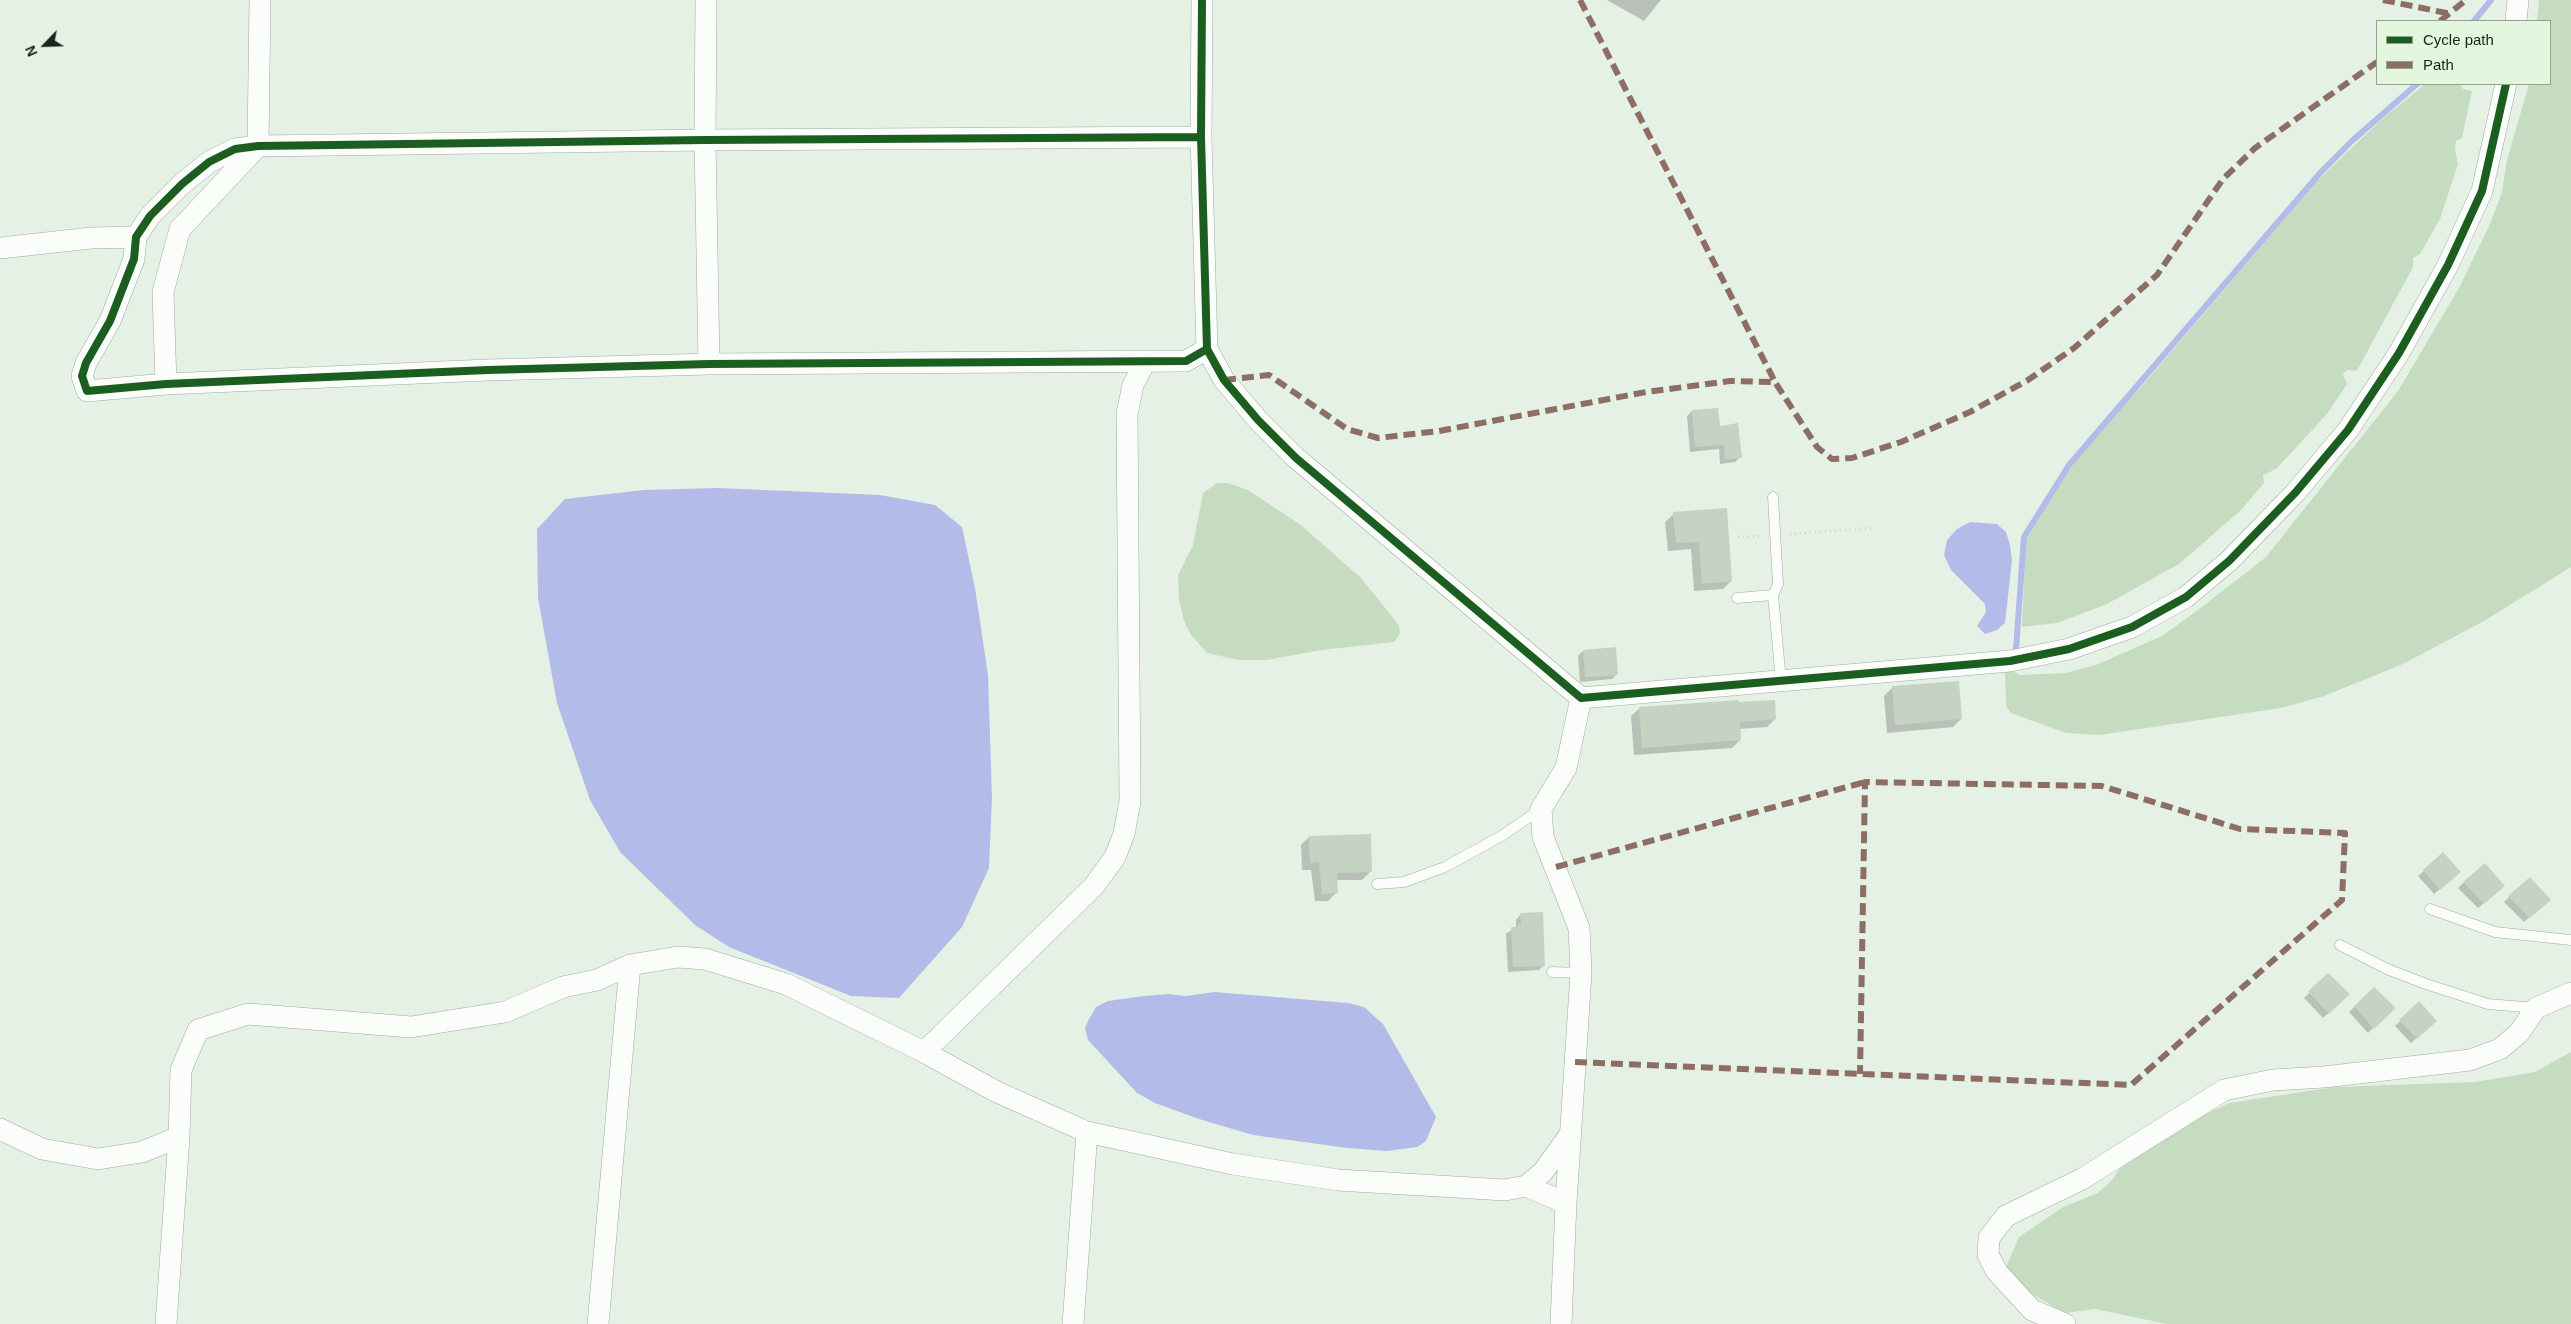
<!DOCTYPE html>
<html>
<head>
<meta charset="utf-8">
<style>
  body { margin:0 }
  #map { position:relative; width:2571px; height:1324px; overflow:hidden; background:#e6f1e5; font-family:Arial,sans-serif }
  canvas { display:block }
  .legend { position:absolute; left:2376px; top:20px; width:175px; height:65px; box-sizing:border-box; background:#e3f7df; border:1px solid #93a290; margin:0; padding:6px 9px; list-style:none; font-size:15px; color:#1c231a }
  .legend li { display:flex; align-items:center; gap:10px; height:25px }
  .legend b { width:25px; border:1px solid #93a290 }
  .north { position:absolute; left:20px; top:20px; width:50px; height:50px; -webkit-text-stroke:4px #e3f7df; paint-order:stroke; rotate:246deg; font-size:14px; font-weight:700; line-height:20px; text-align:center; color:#1c231a }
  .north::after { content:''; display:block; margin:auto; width:18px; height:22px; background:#1c231a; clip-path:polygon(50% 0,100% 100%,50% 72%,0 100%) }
</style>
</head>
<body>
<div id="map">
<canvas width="2571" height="1324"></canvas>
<ul class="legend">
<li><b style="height:6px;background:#1b5e20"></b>Cycle path</li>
<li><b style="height:6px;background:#8d6e63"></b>Path</li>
</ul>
<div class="north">N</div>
</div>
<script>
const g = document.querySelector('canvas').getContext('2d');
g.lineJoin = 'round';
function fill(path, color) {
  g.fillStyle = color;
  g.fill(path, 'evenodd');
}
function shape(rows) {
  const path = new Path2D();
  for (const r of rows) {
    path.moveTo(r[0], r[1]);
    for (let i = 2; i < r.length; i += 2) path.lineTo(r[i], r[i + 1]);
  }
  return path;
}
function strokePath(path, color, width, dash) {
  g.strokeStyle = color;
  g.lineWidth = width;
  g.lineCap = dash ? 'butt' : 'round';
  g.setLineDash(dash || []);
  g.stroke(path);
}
const green = shape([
  [2539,0,2571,0,2571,567,2484,621,2403,664,2324,696,2281,708,2099,735,2066,733,2011,713,2006,706,2005,671,2012,670,2019,675,2066,673,2096,665,2162,636,2198,610,2266,557,2398,391,2459,288,2490,224,2502,192,2507,160,2529,84,2550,84,2550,21,2537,21],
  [2425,84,2460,84,2463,89,2472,91,2462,138,2456,141,2455,149,2458,164,2440,219,2420,254,2413,258,2413,267,2359,367,2356,371,2347,370,2343,374,2347,384,2327,414,2276,469,2263,475,2264,483,2241,510,2179,564,2107,604,2057,623,2022,627,2026,540,2061,481,2095,435,2142,386,2317,181,2382,119],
  [1217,483,1228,483,1248,490,1301,525,1361,578,1399,625,1400,634,1394,642,1321,650,1267,660,1238,660,1207,653,1191,635,1184,621,1179,600,1178,575,1193,545,1203,493],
  [2571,1052,2571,1324,2167,1324,2095,1309,2065,1313,2030,1293,2006,1267,2019,1237,2063,1207,2098,1193,2112,1180,2124,1162,2175,1129,2229,1103,2335,1087,2475,1082,2535,1072]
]);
const water = shape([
  [718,488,880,495,935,505,962,527,975,588,988,675,992,798,989,868,962,927,899,998,851,996,729,947,695,925,620,852,590,800,557,703,538,598,537,529,565,499,644,490],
  [1970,522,1997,524,2006,532,2010,545,2012,560,2005,623,1997,630,1985,634,1977,626,1986,612,1985,604,1951,570,1944,555,1947,540,1957,529],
  [1214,992,1348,1003,1364,1007,1383,1024,1436,1117,1426,1141,1417,1147,1387,1151,1347,1148,1253,1135,1199,1119,1155,1103,1137,1093,1088,1040,1085,1028,1088,1021,1096,1007,1108,1001,1144,996,1168,994,1186,996]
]);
const shadow = shape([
  [1607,0,1661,0,1644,21],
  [1692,411,1718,427,1740,457,1735,462,1720,464,1719,449,1690,452,1687,416],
  [1725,510,1731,581,1723,589,1694,591,1691,549,1668,551,1665,522,1674,514],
  [1583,651,1617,674,1612,679,1580,682,1578,656],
  [1892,688,1961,719,1953,727,1887,733,1884,696],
  [1640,708,1775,719,1767,727,1739,729,1740,740,1732,748,1634,755,1631,716],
  [1309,837,1371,871,1362,880,1336,880,1336,893,1328,901,1315,901,1311,870,1302,870,1301,845],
  [2443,854,2454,877,2434,894,2418,876],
  [2485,864,2498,891,2478,908,2458,888],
  [2530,878,2544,905,2524,922,2504,902],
  [1521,914,1544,965,1539,970,1508,972,1506,934,1516,927,1516,920],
  [2328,975,2349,994,2323,1018,2304,998],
  [2374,989,2394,1008,2368,1033,2349,1012],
  [2419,1003,2430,1026,2411,1043,2395,1026]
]);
const stream = shape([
  [2474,21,2491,0],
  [2016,649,2024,537,2069,465,2321,172,2353,140,2417,84]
]);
const building = shape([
  [1718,408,1720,426,1738,423,1742,458,1725,459,1724,445,1695,447,1692,410],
  [1727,508,1732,581,1702,584,1699,542,1676,543,1673,512],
  [1616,647,1618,675,1585,677,1583,650],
  [1959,681,1962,719,1895,725,1892,686],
  [1739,700,1739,702,1775,700,1776,719,1740,722,1741,740,1642,748,1639,707],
  [1371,834,1372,872,1337,873,1338,893,1322,894,1319,862,1310,863,1309,836],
  [2443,852,2461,872,2440,890,2423,870],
  [2485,863,2505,886,2484,904,2463,882],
  [2530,877,2551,900,2530,918,2508,896],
  [1543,912,1545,966,1513,967,1511,927,1518,927,1518,924,1521,924,1520,913],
  [2328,973,2350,994,2329,1014,2308,991],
  [2374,987,2396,1008,2374,1029,2354,1006],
  [2419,1001,2437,1021,2417,1039,2399,1020]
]);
const path = shape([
  [1790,534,1874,528],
  [1738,537,1762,536]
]);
const service = shape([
  [1773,497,1778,584,1773,595,1781,681],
  [1737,598,1773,595],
  [1377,884,1404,882,1445,867,1503,835,1541,809],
  [2430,909,2495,932,2571,940],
  [2340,945,2387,969,2426,984,2488,1004,2536,1008],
  [1552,972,1581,973]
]);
const minor = shape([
  [706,0,705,140,709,364],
  [2516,21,2518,0],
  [1201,137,705,140,258,146,235,149,209,162,182,184,150,216,136,237,134,259,110,321,86,363,82,376,87,391,166,384,488,370,709,364,1186,361,1207,349,1201,137,1202,0],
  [0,248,91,238,136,237],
  [1207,349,1224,380,1258,420,1296,458,1581,698,2010,661,2069,649,2132,627,2186,597,2229,561,2295,493,2348,430,2399,353,2448,265,2482,191,2506,84],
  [166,384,163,292,180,229,258,146,260,0],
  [0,1129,42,1149,98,1159,142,1152,179,1137],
  [1087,1132,1233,1164,1338,1180,1505,1190,1526,1186,1543,1172,1571,1133],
  [1526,1186,1566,1203],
  [166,1324,179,1137,181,1070,198,1030,248,1014,411,1027,505,1012,563,987,597,980,630,965,678,957,705,959,786,984,924,1052],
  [598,1324,630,965],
  [1073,1324,1087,1132,997,1092,924,1052,1094,886,1115,857,1124,834,1130,801,1127,414,1133,385,1145,362],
  [1561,1324,1566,1203,1581,973,1579,928,1543,837,1541,809,1566,768,1581,698],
  [2065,1324,2032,1310,1997,1272,1988,1255,1989,1238,2006,1216,2082,1179,2224,1090,2273,1080,2324,1077,2470,1060,2500,1049,2519,1033,2536,1008,2571,993]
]);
const quiet = shape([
  [1580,0,1775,382],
  [2383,0,2451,14],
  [2440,21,2466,0],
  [1224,380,1269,375,1347,429,1378,438,1439,431,1646,392,1730,381,1775,382,1817,447,1832,459,1852,458,1901,442,1970,412,2028,380,2074,348,2157,275,2223,179,2255,148,2377,62],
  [1556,867,1865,782],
  [1575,1062,1860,1074,2131,1085,2342,900,2345,833,2240,829,2102,786,1865,782,1860,1074]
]);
const cycleway = shape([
  [1201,137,705,140,258,146,235,149,209,162,182,184,150,216,136,237,134,259,110,321,86,363,82,376,87,391,166,384,488,370,709,364,1186,361,1207,349,1201,137,1202,0],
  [1207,349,1224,380,1258,420,1296,458,1581,698,2010,661,2069,649,2132,627,2186,597,2229,561,2295,493,2348,430,2399,353,2448,265,2482,191,2506,84]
]);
fill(green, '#c6dcc1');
fill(water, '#b3bce9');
fill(shadow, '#0003');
strokePath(stream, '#b3bce9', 6);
fill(building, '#c5d4c2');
strokePath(service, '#a1a9a0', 11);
strokePath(minor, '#a1a9a0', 22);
strokePath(path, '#ced2ce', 3, [1, 4]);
strokePath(service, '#fbfdfb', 10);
strokePath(minor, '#fbfdfb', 21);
strokePath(quiet, '#8d6e63', 6, [12, 6]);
strokePath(cycleway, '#1b5e20', 8);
</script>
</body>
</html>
